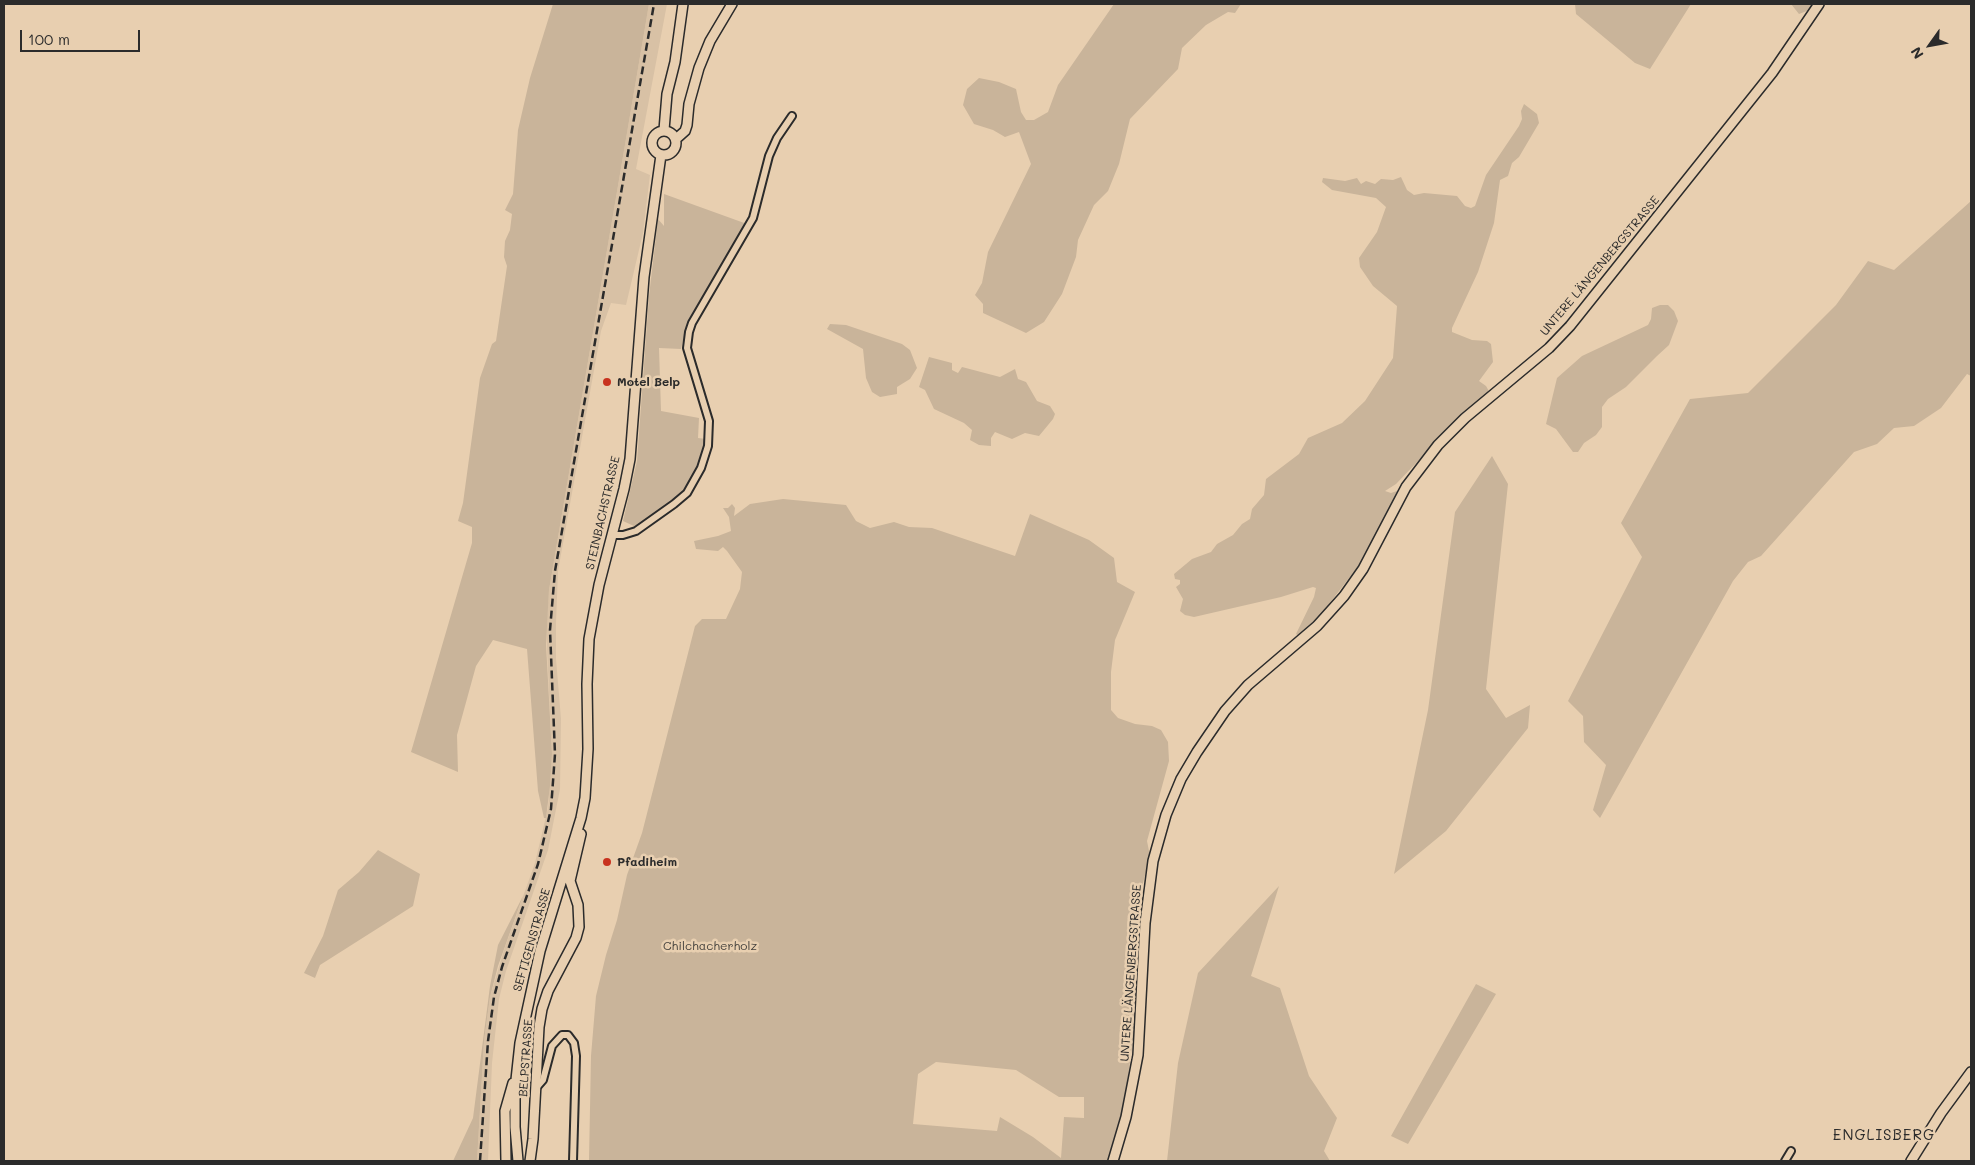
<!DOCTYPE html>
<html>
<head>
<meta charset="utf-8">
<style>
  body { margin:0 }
  #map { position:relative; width:1975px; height:1165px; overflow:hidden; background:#e8cfb0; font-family:Mali,sans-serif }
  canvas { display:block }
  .frame { position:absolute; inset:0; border:5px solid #2b2b2b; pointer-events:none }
  .north { position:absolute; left:1905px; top:20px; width:50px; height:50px; -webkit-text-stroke:4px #e8cfb0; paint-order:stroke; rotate:238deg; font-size:14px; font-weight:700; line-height:20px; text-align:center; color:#2b2b2b }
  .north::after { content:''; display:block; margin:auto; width:18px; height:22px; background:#2b2b2b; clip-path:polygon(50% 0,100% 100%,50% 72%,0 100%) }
  .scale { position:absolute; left:20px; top:30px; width:120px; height:22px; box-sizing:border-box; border:2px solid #2b2b2b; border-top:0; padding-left:6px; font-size:15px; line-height:18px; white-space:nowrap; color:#2b2b2b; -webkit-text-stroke:4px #e8cfb0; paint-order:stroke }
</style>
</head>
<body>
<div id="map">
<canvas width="1975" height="1165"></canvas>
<div class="frame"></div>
<div class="north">N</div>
<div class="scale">100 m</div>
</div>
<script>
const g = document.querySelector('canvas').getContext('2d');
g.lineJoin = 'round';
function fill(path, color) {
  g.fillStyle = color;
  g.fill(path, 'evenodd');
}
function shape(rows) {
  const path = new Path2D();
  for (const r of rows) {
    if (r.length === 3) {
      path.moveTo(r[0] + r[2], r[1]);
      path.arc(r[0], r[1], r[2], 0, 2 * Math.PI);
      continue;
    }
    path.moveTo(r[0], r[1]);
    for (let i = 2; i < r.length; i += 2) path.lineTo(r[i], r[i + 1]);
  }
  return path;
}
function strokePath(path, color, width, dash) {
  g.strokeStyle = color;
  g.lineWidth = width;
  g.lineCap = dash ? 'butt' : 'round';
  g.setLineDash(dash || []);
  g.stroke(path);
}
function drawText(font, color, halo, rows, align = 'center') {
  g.font = font + ' Mali,sans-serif';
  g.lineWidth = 5;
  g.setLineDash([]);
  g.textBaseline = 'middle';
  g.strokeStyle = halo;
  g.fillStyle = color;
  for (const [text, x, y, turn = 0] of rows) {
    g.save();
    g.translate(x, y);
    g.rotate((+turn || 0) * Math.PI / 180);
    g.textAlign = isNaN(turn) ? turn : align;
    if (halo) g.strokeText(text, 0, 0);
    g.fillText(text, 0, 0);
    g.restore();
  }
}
const built = shape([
  [649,4,667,4,636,169,650,175,643,233,626,305,611,303,601,331,558,571,556,623,556,659,561,719,560,789,548,850,506,971,499,999,492,1063,488,1161,477,1161,484,1041,490,997,504,950,535,863,548,808,552,754,546,629,549,590]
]);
const green = shape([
  [553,4,649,4,549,590,546,644,552,754,550,786,546,818,544,818,538,791,527,649,493,640,476,666,457,735,458,772,411,752,472,543,472,527,458,521,463,503,480,378,492,344,496,341,507,266,504,257,505,241,510,230,512,214,505,210,513,194,518,130,530,78],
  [1114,4,1241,4,1235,13,1228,12,1206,25,1182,48,1178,69,1130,119,1119,164,1108,191,1094,205,1078,240,1076,257,1062,294,1044,322,1026,333,983,313,983,304,975,295,982,283,988,252,1031,164,1019,132,1005,137,993,130,974,124,963,105,967,89,979,78,999,82,1016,89,1021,112,1026,120,1034,120,1048,112,1058,85],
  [1575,4,1691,4,1650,69,1635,63,1576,14],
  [1791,4,1815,4,1812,9,1799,14],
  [1524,104,1537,114,1539,123,1519,157,1512,163,1508,176,1500,180,1494,223,1478,272,1452,328,1452,332,1472,340,1487,341,1491,344,1493,362,1479,381,1486,386,1490,393,1445,433,1396,484,1385,491,1391,493,1400,490,1390,506,1363,560,1322,613,1299,636,1296,634,1314,597,1316,588,1313,587,1281,597,1194,617,1185,615,1180,611,1183,599,1176,587,1180,584,1180,580,1175,579,1174,574,1192,559,1211,552,1217,544,1233,535,1242,524,1250,519,1252,509,1264,495,1266,479,1299,454,1308,438,1342,423,1365,401,1393,358,1397,306,1373,286,1360,267,1359,258,1377,232,1386,207,1376,198,1332,190,1322,182,1323,178,1345,181,1357,178,1361,184,1366,181,1375,184,1381,179,1393,180,1401,177,1407,190,1414,195,1424,193,1457,196,1465,206,1471,208,1475,206,1486,175,1519,126,1522,119,1521,111],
  [664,194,747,224,716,281,686,329,681,349,659,348,661,411,699,418,698,438,706,439,697,471,688,486,669,504,642,523,634,526,623,521,637,461,649,296,658,219,664,226],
  [1971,201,1971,376,1967,374,1941,408,1914,426,1894,428,1877,444,1854,452,1761,556,1748,562,1733,581,1600,818,1593,810,1606,765,1584,742,1583,716,1568,701,1642,557,1621,523,1690,399,1748,393,1836,305,1868,261,1894,270],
  [1660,305,1668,305,1674,311,1678,321,1669,345,1657,356,1626,387,1608,399,1602,407,1602,427,1596,435,1584,443,1578,452,1573,452,1556,429,1546,424,1557,378,1582,356,1648,325,1651,319,1652,308],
  [830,324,846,325,902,344,910,350,917,368,910,379,897,387,897,394,880,397,872,392,866,378,863,349,827,329],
  [929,357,952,363,952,370,958,373,962,367,1000,377,1015,369,1018,379,1026,382,1037,401,1050,406,1055,414,1053,419,1039,436,1025,433,1012,439,995,432,991,438,991,446,979,445,970,440,972,430,964,423,934,409,925,390,919,387],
  [1492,456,1508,484,1486,689,1506,718,1530,705,1528,728,1446,831,1394,874,1428,710,1455,512],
  [783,499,846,505,856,521,870,528,894,522,909,527,932,528,1015,556,1030,514,1089,540,1114,558,1117,582,1135,592,1115,640,1111,672,1111,710,1118,718,1135,724,1152,726,1161,730,1168,742,1169,761,1147,841,1150,856,1143,883,1134,1033,1124,1104,1108,1161,589,1161,591,1056,596,996,606,955,617,920,627,875,642,833,695,626,702,619,726,619,740,589,742,572,727,551,723,547,718,551,696,549,694,541,718,536,731,531,729,517,723,508,728,508,732,504,735,508,734,516,750,504],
  [936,1062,1016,1070,1059,1097,1084,1097,1084,1118,1064,1117,1061,1158,1033,1137,1000,1117,997,1131,913,1124,918,1074],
  [378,850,420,874,413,906,320,965,315,978,304,973,323,936,338,890,359,872],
  [1279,886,1251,976,1280,988,1309,1076,1337,1118,1324,1151,1330,1161,1167,1161,1178,1063,1198,973],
  [523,896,498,966,490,997,484,1041,477,1161,453,1161,473,1118,490,986,498,945],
  [1476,984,1496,994,1408,1144,1391,1136]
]);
const street = shape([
  [612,535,623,535,636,531,674,504,687,493,701,468,708,446,709,421,687,348,689,332,692,323,753,218,769,156,777,138,792,116],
  [536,1088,543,1080,552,1046,562,1035,568,1035,574,1043,576,1056,573,1161],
  [1785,1161,1791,1151]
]);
const secondary = shape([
  [664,130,667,94,675,62,683,4],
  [664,143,12],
  [676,139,685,131,687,125,689,104,699,68,710,41,732,4],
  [506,1161,505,1111,513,1083],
  [518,1161,515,1127,515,1089,520,1043,540,951,581,818,585,798,588,749,587,684,589,639,599,585,624,489,630,459,644,277,661,155],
  [530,1161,533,1139,539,1027,542,1009,548,991,576,938,579,927,578,905,570,881,581,834],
  [1113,1161,1126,1117,1138,1055,1145,923,1153,861,1166,815,1181,779,1197,752,1225,711,1248,685,1317,626,1344,596,1363,569,1406,487,1438,445,1465,418,1549,348,1570,326,1772,73,1819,4],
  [1911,1161,1941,1113,1971,1072]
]);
const rail = shape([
  [480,1161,488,1041,494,997,502,967,538,864,551,809,555,754,550,630,555,571,654,4]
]);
const markers = [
  [607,382,5,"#c8321e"],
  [607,862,5,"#c8321e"]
];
const streetNames = [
  ["UNTERE LÄNGENBERGSTRASSE",1600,266,-50],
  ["STEINBACHSTRASSE",603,513,-77],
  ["SEFTIGENSTRASSE",532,940,-74],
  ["UNTERE LÄNGENBERGSTRASSE",1131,973,-86],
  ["BELPSTRASSE",526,1058,-86]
];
const poiNames = [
  ["Motel Belp",617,382],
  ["Pfadiheim",617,862]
];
const parkNames = [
  ["Chilchacherholz",710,946]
];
const quarterNames = [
  ["ENGLISBERG",1884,1135]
];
fill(built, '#d8c1a5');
fill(green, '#c9b49a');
strokePath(street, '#2b2b2b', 10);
strokePath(secondary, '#2b2b2b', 12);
strokePath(street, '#e8cfb0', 6);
strokePath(secondary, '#e8cfb0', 9);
strokePath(rail, '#2b2b2b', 2.5, [8, 4]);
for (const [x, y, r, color] of markers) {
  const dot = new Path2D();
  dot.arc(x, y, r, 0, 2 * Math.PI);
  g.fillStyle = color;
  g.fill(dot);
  strokePath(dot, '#e8cfb0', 2);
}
drawText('12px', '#2b2b2b', '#e8cfb0', streetNames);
drawText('bold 12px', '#2b2b2b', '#e8cfb0', poiNames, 'left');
drawText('12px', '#43403c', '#e8cfb0', parkNames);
g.letterSpacing = '1px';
drawText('15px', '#2b2b2b', '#e8cfb0', quarterNames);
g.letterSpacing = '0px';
</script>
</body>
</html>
